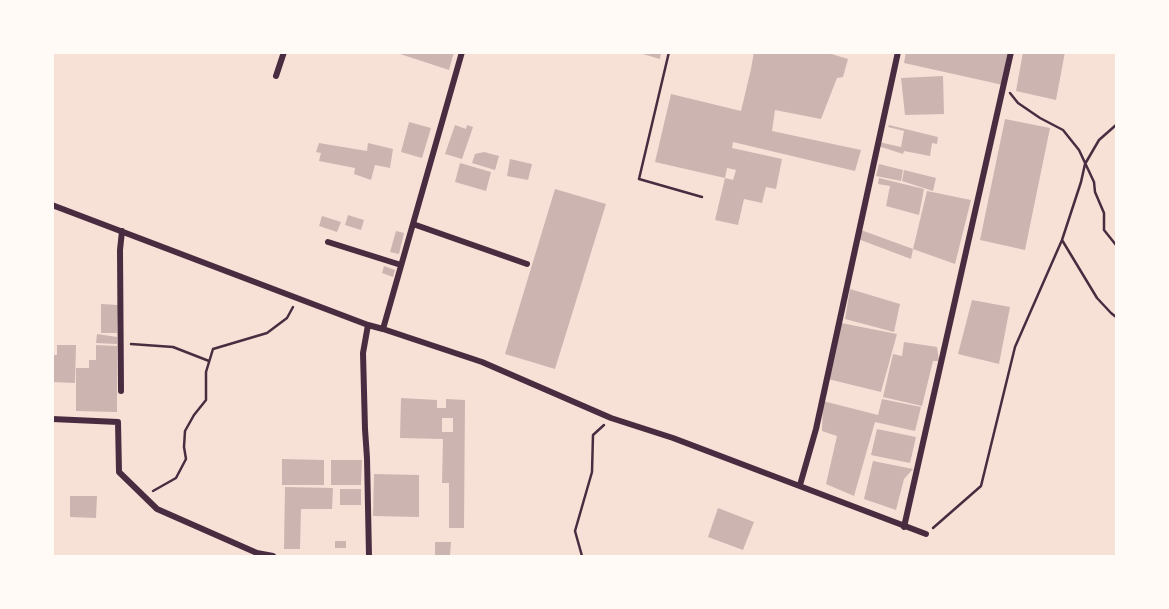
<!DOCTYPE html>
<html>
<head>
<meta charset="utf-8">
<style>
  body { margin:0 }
  #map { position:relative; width:1169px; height:609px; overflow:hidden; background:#f7e1d7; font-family:Jost,sans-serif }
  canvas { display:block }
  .frame { position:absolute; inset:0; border:54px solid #fffaf5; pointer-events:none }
</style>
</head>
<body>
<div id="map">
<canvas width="1169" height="609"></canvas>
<div class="frame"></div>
</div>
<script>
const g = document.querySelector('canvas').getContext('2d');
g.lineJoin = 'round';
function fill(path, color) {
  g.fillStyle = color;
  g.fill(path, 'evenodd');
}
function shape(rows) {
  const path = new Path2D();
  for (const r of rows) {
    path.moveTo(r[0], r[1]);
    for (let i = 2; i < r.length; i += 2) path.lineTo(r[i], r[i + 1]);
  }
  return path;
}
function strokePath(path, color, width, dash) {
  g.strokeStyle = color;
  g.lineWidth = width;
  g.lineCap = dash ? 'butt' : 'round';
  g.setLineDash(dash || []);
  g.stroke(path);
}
const building = shape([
  [394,52,454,52,449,70],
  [636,52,661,52,660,59],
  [754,52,825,52,848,59,843,77,837,78,821,119,775,110,772,131,861,150,855,171,733,142,732,148,782,159,776,189,766,187,762,203,744,199,738,225,715,220,725,178,733,180,736,170,727,168,725,178,655,162,671,94,741,111,751,69],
  [906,52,1010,52,1003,85,904,63],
  [1023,52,1065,52,1056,100,1016,91],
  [943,76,944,114,905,115,901,78],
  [1005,119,1050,128,1025,250,980,240],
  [409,122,431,128,422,158,401,152],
  [455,125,466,129,467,125,473,127,462,159,445,154],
  [889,125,938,137,937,144,932,143,930,156,904,151,903,154,878,146,879,142,901,147,904,131,888,127],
  [319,143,367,151,368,143,393,149,390,168,375,165,371,180,354,174,355,168,319,161,321,153,316,152],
  [484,152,499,156,495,170,472,163,475,154],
  [510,159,532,164,528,180,507,176],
  [460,163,491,172,486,191,455,182],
  [879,164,903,170,901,181,876,176],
  [904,170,936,178,933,191,902,181],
  [879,178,924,189,919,215,886,206,890,186,878,184],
  [555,189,606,204,555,369,505,354],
  [927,191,971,200,955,264,913,249],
  [348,215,364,220,361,230,345,225],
  [322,216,341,222,337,232,319,226],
  [861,230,913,249,911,259,858,239],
  [396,231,404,233,399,254,390,252],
  [384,266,395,270,393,277,382,273],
  [850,289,900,304,894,332,845,319],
  [972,300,1010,307,999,364,958,354],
  [101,304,118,305,117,333,101,333],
  [841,323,897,334,881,392,828,379],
  [97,334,117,337,117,344,96,343],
  [904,342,937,347,939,361,933,361,922,406,883,397,893,354,902,356],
  [57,345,76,345,75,383,52,382,52,355,57,355],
  [96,345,117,346,117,412,76,411,76,368,89,368,89,360,96,360],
  [401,398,437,400,437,408,446,408,446,399,465,400,464,528,449,528,449,483,442,483,443,439,400,438],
  [442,418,453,418,453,432,442,432],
  [882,399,921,407,915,431,875,422,854,496,826,484,837,436,822,431,823,401,878,415],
  [877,429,916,437,910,463,871,455],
  [282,459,324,460,324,485,282,485],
  [331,460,362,460,361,485,331,485],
  [873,461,913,469,904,479,896,510,864,499],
  [374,474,419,475,419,517,373,516],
  [285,487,333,488,332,509,301,509,300,549,284,549],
  [340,489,361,489,361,505,340,505],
  [70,496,97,496,96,518,70,517],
  [718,508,754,522,743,550,708,537],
  [335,541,346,541,346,548,335,548],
  [435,542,451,542,450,556,435,556]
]);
const path = shape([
  [1010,93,1018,103,1040,118,1063,130,1079,150,1094,182,1095,192,1104,213,1104,230,1116,245],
  [1062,240,1097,298,1111,313,1116,317],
  [131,344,173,347,209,361],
  [153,491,176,478,186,459,184,447,185,431,194,415,206,400,206,372,213,349,267,333,287,318,293,307],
  [933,528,981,486,1015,347,1062,240,1081,182,1085,164,1099,140,1116,125],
  [582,556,575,531,592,472,593,435,604,425]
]);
const service = shape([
  [669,52,639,179,702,197]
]);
const minor = shape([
  [276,76,284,52],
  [52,205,368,325,383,329,482,362,611,418,673,438,926,534],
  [413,224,527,264],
  [328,242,401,265],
  [368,325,363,353,365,429,367,458,369,556],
  [383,329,462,52],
  [121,391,120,250,122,231],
  [52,419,118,422,119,472,157,509,257,553,273,556],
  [800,485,816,429,898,52],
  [904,527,1011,52]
]);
fill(building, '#ccb4b1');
strokePath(path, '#4a2c40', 2.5);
strokePath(service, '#4a2c40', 2.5);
strokePath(minor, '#4a2c40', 6);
</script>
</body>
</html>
